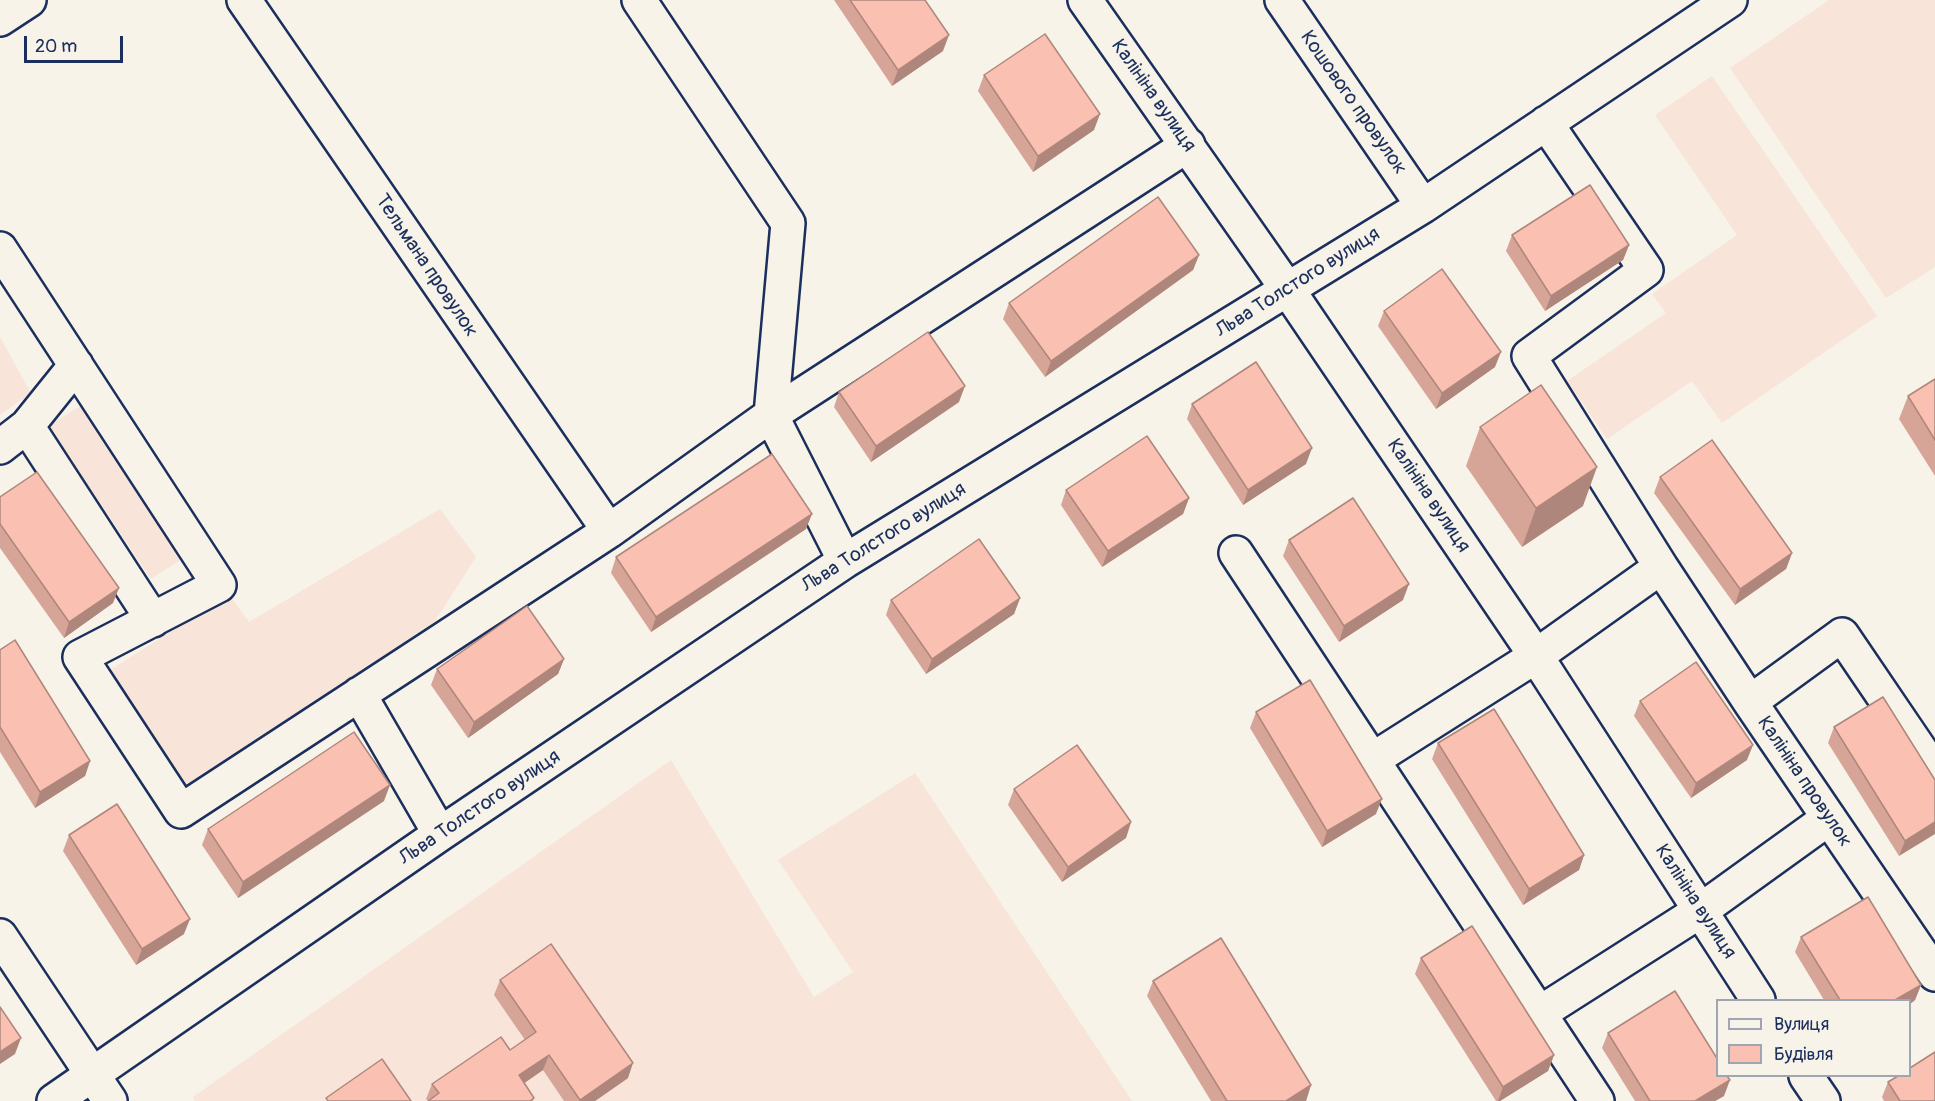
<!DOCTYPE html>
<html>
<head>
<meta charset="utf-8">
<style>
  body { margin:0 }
  #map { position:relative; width:1935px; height:1101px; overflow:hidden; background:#f7f3e8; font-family:Pangolin,sans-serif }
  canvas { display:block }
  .legend { position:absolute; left:1716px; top:999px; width:195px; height:78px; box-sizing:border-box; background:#f7f3e8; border:2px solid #9fa5b1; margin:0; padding:8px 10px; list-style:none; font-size:18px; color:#1b2f5e }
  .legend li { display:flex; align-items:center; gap:12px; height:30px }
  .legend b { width:30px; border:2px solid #9fa5b1 }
  .scale { position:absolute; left:24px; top:36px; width:99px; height:27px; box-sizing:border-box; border:3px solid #1b2f5e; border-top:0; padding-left:8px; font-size:18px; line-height:21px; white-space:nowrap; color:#1b2f5e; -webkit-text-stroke:4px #f7f3e8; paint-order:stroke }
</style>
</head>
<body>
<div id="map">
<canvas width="1935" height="1101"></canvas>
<ul class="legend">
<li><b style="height:8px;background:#f7f3e8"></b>Вулиця</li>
<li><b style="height:16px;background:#fac0b1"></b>Будівля</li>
</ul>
<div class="scale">20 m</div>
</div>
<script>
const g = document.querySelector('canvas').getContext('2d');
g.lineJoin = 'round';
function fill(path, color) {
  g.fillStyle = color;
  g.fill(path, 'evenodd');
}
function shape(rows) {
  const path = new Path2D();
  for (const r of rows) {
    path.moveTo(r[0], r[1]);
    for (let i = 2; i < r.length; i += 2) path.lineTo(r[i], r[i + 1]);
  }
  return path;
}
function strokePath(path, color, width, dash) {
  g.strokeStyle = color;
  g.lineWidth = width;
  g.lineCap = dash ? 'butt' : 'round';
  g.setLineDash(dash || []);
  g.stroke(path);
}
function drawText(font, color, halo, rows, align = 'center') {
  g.font = font + ' Pangolin,sans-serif';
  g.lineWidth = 4.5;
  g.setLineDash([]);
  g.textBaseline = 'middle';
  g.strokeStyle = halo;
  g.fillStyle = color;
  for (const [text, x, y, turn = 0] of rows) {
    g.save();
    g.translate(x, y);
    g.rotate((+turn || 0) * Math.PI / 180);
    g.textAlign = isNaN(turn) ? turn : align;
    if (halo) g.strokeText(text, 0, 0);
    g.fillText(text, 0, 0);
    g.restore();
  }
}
const built = shape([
  [1829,0,1935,0,1935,267,1886,298,1730,68],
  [1712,76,1877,316,1722,423,1692,381,1607,439,1567,381,1666,313,1652,294,1737,235,1655,115],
  [0,337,31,393,0,415],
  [84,404,185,557,151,579,48,426],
  [440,509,476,557,435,621,187,789,110,670,229,595,249,622],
  [671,760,814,997,853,972,778,860,915,773,1132,1101,195,1101,193,1097]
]);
const minor = shape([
  [244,0,609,531],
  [1085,0,1288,290,1536,656,1758,1000],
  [1282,0,1423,206],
  [0,19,29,0],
  [0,249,219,585,80,657,181,811,609,531,771,415,788,223,639,0],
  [27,426,76,365],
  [0,447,27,426,153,620],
  [1236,553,1597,1101],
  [845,561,771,415,1188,145],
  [1661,567,1750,702],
  [359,694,440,834],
  [1372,760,1536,656,1661,567,1529,356,1646,270,1546,123],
  [1935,772,1842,635,1750,702,1935,974],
  [0,936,110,1101],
  [1540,1013,1700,911,1829,818],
  [1806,1076,1823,1101],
  [54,1101,440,834,845,561,1423,206,1730,0]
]);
const wall = shape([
  [834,0,925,0,943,51,892,86],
  [984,75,1094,130,1033,172,978,91],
  [1512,235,1629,245,1623,260,1545,311,1506,251],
  [1199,255,1193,270,1045,377,1003,319,1009,303],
  [1384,311,1495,367,1436,409,1378,326],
  [1935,379,1935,476,1899,419,1908,396],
  [839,392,959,402,871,462,834,407],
  [1192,404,1306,464,1243,505,1187,419],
  [1480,427,1583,506,1522,547,1466,466],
  [1660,477,1792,553,1786,569,1735,605,1654,493],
  [1066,490,1189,498,1183,514,1102,567,1061,505],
  [0,497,113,603,64,638,0,548],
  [806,529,651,632,611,573,616,557],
  [1289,540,1403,600,1339,642,1283,556],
  [1020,598,1014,614,926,674,886,615,891,600],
  [0,650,90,761,85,776,35,808,0,752],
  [564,659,558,674,468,738,431,685,437,669],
  [1640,701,1747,760,1691,798,1634,716],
  [1256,712,1376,814,1322,847,1250,728],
  [1834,727,1935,780,1899,856,1828,743],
  [1438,743,1584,855,1579,870,1523,905,1432,759],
  [1014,789,1131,822,1126,838,1062,882,1008,805],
  [384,801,238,898,202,845,208,829],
  [69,835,184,934,136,965,63,851],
  [1801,937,1921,985,1915,1000,1910,1004,1910,1000,1824,1000,1795,952],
  [1421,958,1554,1055,1548,1071,1500,1101,1496,1101,1415,974],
  [500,980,628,1078,595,1101,564,1101,543,1070,524,1083,534,1098,533,1101,428,1101,426,1099,432,1084,510,1050,525,1040,494,995],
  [1153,981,1311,1085,1306,1101,1211,1101,1147,996],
  [1608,1033,1724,1096,1715,1101,1635,1101,1602,1048],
  [1888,1082,1935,1101,1884,1101,1882,1097]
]);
const shadedWall = shape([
  [949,35,943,51,892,86,898,70],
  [1100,114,1094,130,1033,172,1038,156],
  [1629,245,1623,260,1545,311,1551,296],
  [1199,255,1193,270,1045,377,1051,361],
  [1501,352,1495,367,1436,409,1442,393],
  [965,386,959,402,871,462,876,446],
  [1312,448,1306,464,1243,505,1248,490],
  [1597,467,1583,506,1522,547,1536,508],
  [1189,498,1183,514,1102,567,1108,551],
  [812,514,806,529,651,632,656,617],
  [1792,553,1786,569,1735,605,1740,589],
  [1409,584,1403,600,1339,642,1344,626],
  [119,588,113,603,64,638,69,622],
  [1020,598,1014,614,926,674,932,659],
  [564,659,558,674,468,738,474,722],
  [1753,745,1747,760,1691,798,1696,783],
  [90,761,85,776,35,808,40,792],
  [390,785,384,801,238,898,243,882],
  [1382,799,1376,814,1322,847,1327,831],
  [1131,822,1126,838,1062,882,1068,867],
  [1935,822,1935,834,1899,856,1905,841],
  [1584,855,1579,870,1523,905,1529,889],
  [190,919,184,934,136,965,142,949],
  [1921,985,1915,1000,1910,1004,1910,1000,1895,1000],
  [21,1038,15,1054,0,1064,0,1052],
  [549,1055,543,1070,513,1091,519,1075],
  [1554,1055,1548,1071,1500,1101,1498,1101,1503,1087],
  [633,1063,628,1078,595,1101,579,1101],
  [1730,1080,1724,1096,1715,1101,1695,1101],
  [1311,1085,1306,1101,1286,1101]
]);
const building = shape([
  [850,0,925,0,949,35,898,70,850,0],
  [1045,34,1100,114,1038,156,984,75,1045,34],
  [1590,185,1629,245,1551,296,1512,235,1590,185],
  [1158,197,1199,255,1051,361,1009,303,1158,197],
  [1442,269,1501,352,1442,393,1384,311,1442,269],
  [928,332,965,386,876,446,839,392,928,332],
  [1256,362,1312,448,1248,490,1192,404,1256,362],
  [1935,379,1935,440,1908,396,1935,379],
  [1541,385,1597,467,1536,508,1480,427,1541,385],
  [1147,436,1189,498,1108,551,1066,490,1147,436],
  [1712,440,1792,553,1740,589,1660,477,1712,440],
  [772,454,812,514,656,617,616,557,772,454],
  [37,472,119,588,69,622,0,524,0,497,37,472],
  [1353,498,1409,584,1344,626,1289,540,1353,498],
  [979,539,1020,598,932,659,891,600,979,539],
  [527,606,564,659,474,722,437,669,527,606],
  [15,640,90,761,40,792,0,727,0,650,15,640],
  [1696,662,1753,745,1696,783,1640,701,1696,662],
  [1310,680,1382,799,1327,831,1256,712,1310,680],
  [1883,697,1935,780,1935,822,1905,841,1834,727,1883,697],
  [1494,709,1584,855,1529,889,1438,743,1494,709],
  [354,732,390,785,243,882,208,829,354,732],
  [1077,745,1131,822,1068,867,1014,789,1077,745],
  [117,804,190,919,142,949,69,835,117,804],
  [1868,897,1921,985,1895,1000,1840,1000,1801,937,1868,897],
  [1472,926,1554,1055,1503,1087,1421,958,1472,926],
  [1221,938,1311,1085,1286,1101,1227,1101,1153,981,1221,938],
  [551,944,633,1063,580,1100,549,1055,519,1075,534,1098,530,1101,428,1101,439,1093,432,1084,501,1037,510,1050,536,1032,500,980,551,944],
  [1675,991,1718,1060,1718,1076,1727,1076,1730,1080,1695,1101,1650,1101,1608,1033,1675,991],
  [0,1007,21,1038,0,1052,0,1007],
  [1935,1052,1935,1101,1900,1101,1888,1082,1898,1076,1910,1076,1910,1068,1935,1052],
  [382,1059,411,1101,328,1101,326,1098,382,1059]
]);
const streetNames = [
  ["Калініна вулиця",1153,96,55],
  ["Кошового провулок",1353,103,55],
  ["Тельмана провулок",426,266,56],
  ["Льва Толстого вулиця",1298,283,-32],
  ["Калініна вулиця",1428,496,56],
  ["Льва Толстого вулиця",884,538,-32],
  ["Калініна провулок",1804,782,56],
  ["Льва Толстого вулиця",480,808,-34],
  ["Калініна вулиця",1695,902,57]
];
fill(built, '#f8e4d8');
strokePath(minor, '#1b2f5e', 38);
strokePath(minor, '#f7f3e8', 33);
fill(wall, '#d7a598');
fill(shadedWall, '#af867c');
fill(building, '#fac0b1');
strokePath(building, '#af867c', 1.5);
drawText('20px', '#1b2f5e', '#f7f3e8', streetNames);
</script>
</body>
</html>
